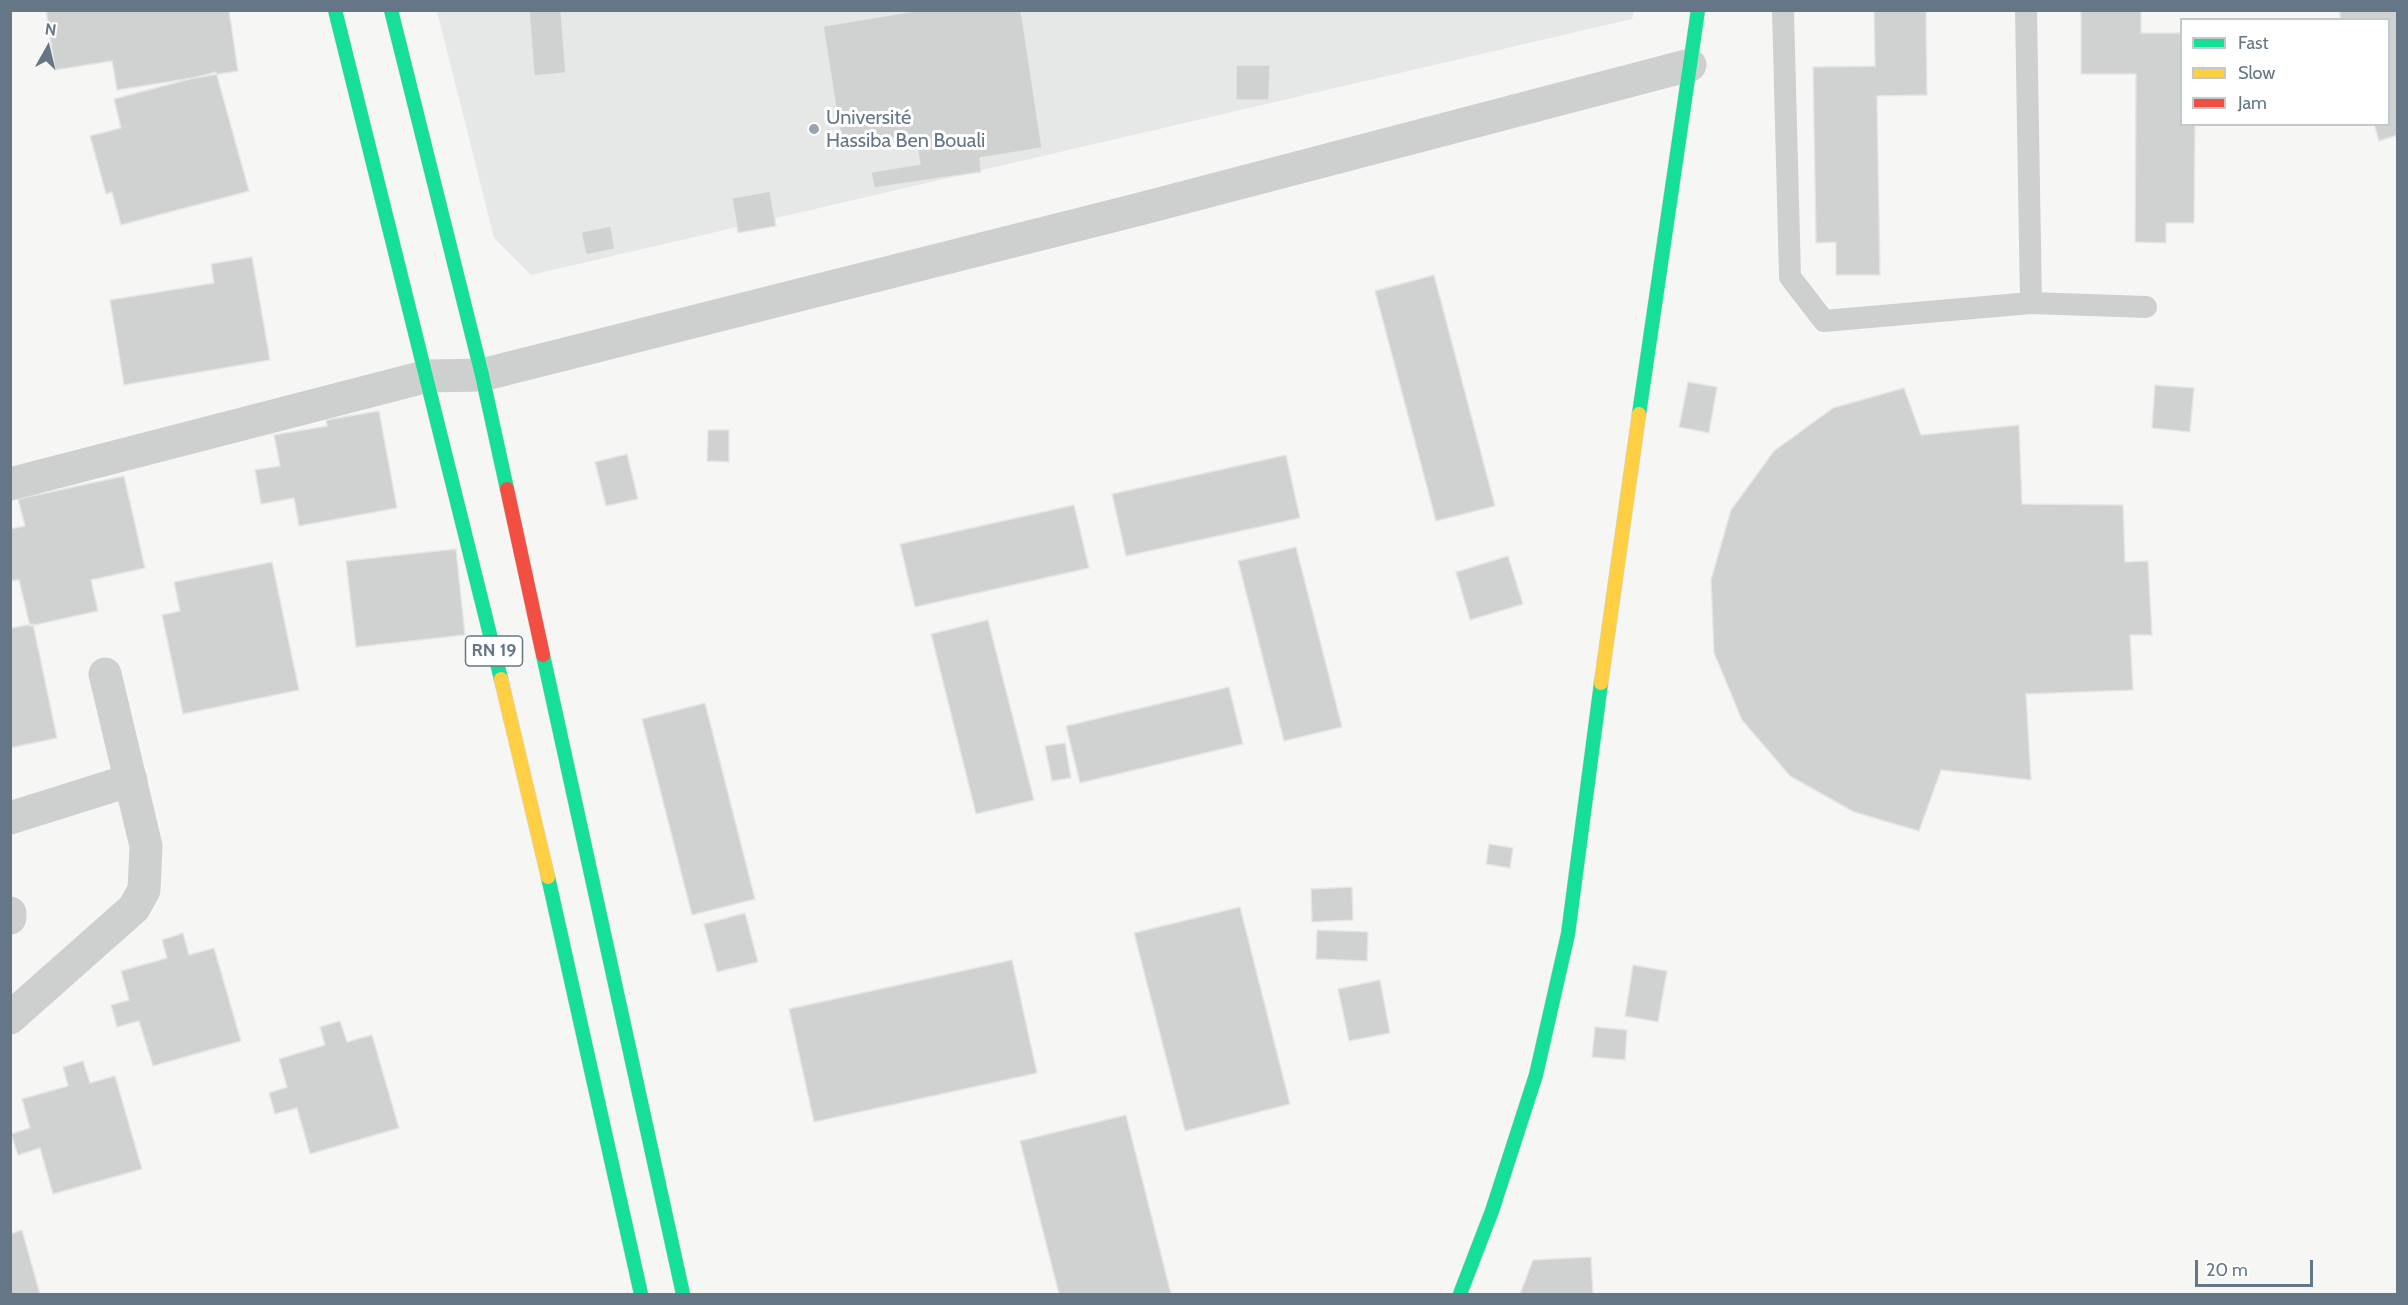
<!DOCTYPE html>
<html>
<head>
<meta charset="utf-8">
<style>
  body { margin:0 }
  #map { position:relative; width:2408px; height:1305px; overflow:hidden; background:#f6f7f5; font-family:Cabin,sans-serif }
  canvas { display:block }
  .frame { position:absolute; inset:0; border:12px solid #657787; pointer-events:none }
  .legend { position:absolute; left:2180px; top:18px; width:210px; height:108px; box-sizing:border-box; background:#fff; border:2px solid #c1c9cf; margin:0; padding:8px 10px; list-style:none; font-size:18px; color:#657787 }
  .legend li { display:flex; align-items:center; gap:12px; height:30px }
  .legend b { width:30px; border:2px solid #c1c9cf }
  .north { position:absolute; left:18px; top:18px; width:60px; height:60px; -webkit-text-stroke:4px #fff; paint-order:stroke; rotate:8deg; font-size:16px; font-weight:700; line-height:24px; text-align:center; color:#657787 }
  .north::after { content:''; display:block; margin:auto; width:21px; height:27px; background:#657787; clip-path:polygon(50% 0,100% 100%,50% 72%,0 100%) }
  .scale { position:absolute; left:2195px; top:1260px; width:118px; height:27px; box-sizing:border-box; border:3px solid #657787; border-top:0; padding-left:8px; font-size:18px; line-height:21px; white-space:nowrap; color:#657787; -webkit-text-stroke:4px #fff; paint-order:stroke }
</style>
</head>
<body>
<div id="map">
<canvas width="2408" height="1305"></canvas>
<div class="frame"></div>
<ul class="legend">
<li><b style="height:8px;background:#16e098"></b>Fast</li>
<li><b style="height:8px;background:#ffcf43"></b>Slow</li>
<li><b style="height:8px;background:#f24e42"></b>Jam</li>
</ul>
<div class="north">N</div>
<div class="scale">20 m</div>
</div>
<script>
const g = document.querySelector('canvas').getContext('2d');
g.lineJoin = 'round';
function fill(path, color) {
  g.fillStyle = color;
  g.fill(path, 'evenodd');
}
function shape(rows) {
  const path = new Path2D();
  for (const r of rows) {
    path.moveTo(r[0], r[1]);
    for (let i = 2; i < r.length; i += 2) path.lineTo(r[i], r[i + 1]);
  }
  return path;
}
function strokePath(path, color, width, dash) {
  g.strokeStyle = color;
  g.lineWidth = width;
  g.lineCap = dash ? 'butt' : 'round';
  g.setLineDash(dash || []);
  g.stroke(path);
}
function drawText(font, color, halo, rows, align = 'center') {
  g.font = font + ' Cabin,sans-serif';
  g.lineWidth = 6;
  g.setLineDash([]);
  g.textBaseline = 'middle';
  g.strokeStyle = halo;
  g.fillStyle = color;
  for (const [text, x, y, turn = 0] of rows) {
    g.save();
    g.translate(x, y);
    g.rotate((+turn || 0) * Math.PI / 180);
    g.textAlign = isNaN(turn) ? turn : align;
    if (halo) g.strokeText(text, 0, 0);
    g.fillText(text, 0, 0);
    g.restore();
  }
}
const built = shape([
  [437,11,1634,11,1632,19,531,275,494,238]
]);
const building = shape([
  [46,10,229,10,238,71,117,90,112,61,55,70,46,10],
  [529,10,561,10,566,73,534,76,529,10],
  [920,10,1021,10,1042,148,980,158,981,172,874,188,871,172,920,164,915,135,842,146,823,26,920,10],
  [1874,10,1926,10,1927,95,1877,96,1880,275,1836,275,1836,242,1816,243,1813,67,1875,66,1874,10],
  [2081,10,2141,10,2141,33,2182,33,2182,124,2195,124,2194,223,2166,223,2166,243,2135,242,2136,74,2081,74,2081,10],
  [2339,10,2397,10,2398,135,2379,141,2374,124,2388,124,2388,20,2341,20,2339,10],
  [1236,65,1270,65,1269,100,1236,100,1236,65],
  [216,72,249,191,121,225,112,192,106,194,90,136,121,128,114,99,216,72],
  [770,191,776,226,738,233,732,198,770,191],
  [611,226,615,249,586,255,581,232,611,226],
  [252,257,270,360,124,385,110,300,214,283,211,264,252,257],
  [1434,275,1495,506,1436,521,1375,291,1434,275],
  [1688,382,1717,387,1709,433,1679,427,1688,382],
  [2155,385,2194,388,2190,432,2152,428,2155,385],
  [1904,388,1921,435,2019,425,2022,504,2123,505,2125,562,2148,561,2152,635,2130,635,2133,690,2026,694,2031,780,1941,770,1919,831,1854,812,1790,776,1742,720,1714,653,1711,580,1731,510,1774,451,1833,408,1904,388],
  [379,411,397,508,299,526,294,498,261,504,255,470,280,466,274,435,327,426,326,420,379,411],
  [708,430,729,430,729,462,707,461,708,430],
  [627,454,638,499,606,506,595,462,627,454],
  [1286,455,1300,518,1126,556,1112,494,1286,455],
  [124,476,145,568,91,580,98,611,30,626,19,580,10,581,10,529,25,526,18,499,124,476],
  [1074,505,1089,568,915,607,900,544,1074,505],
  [1296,547,1342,727,1284,741,1238,561,1296,547],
  [456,549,465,635,356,647,346,561,456,549],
  [1508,556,1523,604,1470,620,1456,572,1508,556],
  [272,562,299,690,183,714,162,615,180,611,174,582,272,562],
  [988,620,1034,800,976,814,931,634,988,620],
  [33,624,57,738,10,748,10,628,33,624],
  [1229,687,1243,744,1080,783,1066,726,1229,687],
  [705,703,755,899,692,915,642,719,705,703],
  [1065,743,1071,778,1052,781,1045,746,1065,743],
  [1489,844,1513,848,1510,868,1486,864,1489,844],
  [1352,887,1353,920,1312,922,1311,889,1352,887],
  [1240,907,1290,1104,1185,1131,1134,933,1240,907],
  [745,913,758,962,717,972,704,924,745,913],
  [1317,930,1368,932,1367,961,1316,959,1317,930],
  [183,933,189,955,214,948,241,1041,153,1066,139,1021,117,1027,111,1005,129,1000,121,971,167,958,162,940,183,933],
  [1012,960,1037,1073,814,1122,789,1009,1012,960],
  [1633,965,1667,971,1658,1022,1625,1016,1633,965],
  [1380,980,1390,1033,1349,1041,1338,989,1380,980],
  [340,1021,347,1042,372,1035,399,1128,310,1154,297,1108,275,1114,269,1093,287,1087,279,1059,325,1045,320,1027,340,1021],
  [1595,1027,1627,1030,1625,1060,1592,1057,1595,1027],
  [83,1061,90,1083,115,1076,142,1169,53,1194,40,1148,18,1155,11,1134,30,1128,22,1099,68,1086,63,1067,83,1061],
  [1126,1115,1171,1294,1059,1294,1020,1141,1126,1115],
  [22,1230,40,1294,10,1294,10,1234,22,1230],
  [1591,1257,1593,1294,1520,1294,1533,1260,1591,1257]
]);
const lane = shape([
  [1783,10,1790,277,1824,321,2031,303,2146,307],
  [2026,10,2031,303]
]);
const street = shape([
  [10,484,428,376,482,375,1140,209,1690,65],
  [10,818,131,780],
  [10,913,10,918],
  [10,1018,134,908,144,890,146,846,105,674]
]);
const fast = shape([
  [335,10,501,679],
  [391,10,482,375,507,489],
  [1639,414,1698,10],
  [543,655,683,1294],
  [548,877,641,1294],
  [1460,1294,1492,1211,1536,1075,1568,934,1601,683]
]);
const slow = shape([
  [501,679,548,877],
  [1601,683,1639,414]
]);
const jam = shape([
  [507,489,543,655]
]);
const markers = [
  [814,129,6,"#98a4ae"]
];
const shields = [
  [494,651,57]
];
const shieldNames = [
  ["RN 19",494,651]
];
const poiNames = [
  ["Université",826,118],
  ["Hassiba Ben Bouali",826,141]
];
fill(built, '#e6e8e8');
fill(building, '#d0d1d1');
strokePath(building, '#e6e6e5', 1.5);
strokePath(fast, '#d3d5d5', 15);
strokePath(slow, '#d3d5d5', 15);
strokePath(jam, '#d3d5d5', 15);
strokePath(lane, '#ced0d0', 22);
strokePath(street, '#ced0d0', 33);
strokePath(fast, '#16e098', 14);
strokePath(slow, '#ffcf43', 14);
strokePath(jam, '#f24e42', 14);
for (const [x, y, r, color] of markers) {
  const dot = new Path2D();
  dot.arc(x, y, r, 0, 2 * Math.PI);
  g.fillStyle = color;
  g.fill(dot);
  strokePath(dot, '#fff', 2);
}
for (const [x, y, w] of shields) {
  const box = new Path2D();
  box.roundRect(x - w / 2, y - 15, w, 30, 4.5);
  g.fillStyle = '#fff';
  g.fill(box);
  strokePath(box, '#657787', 1.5);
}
drawText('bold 18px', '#657787', null, shieldNames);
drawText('20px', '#657787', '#fff', poiNames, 'left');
</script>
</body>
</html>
